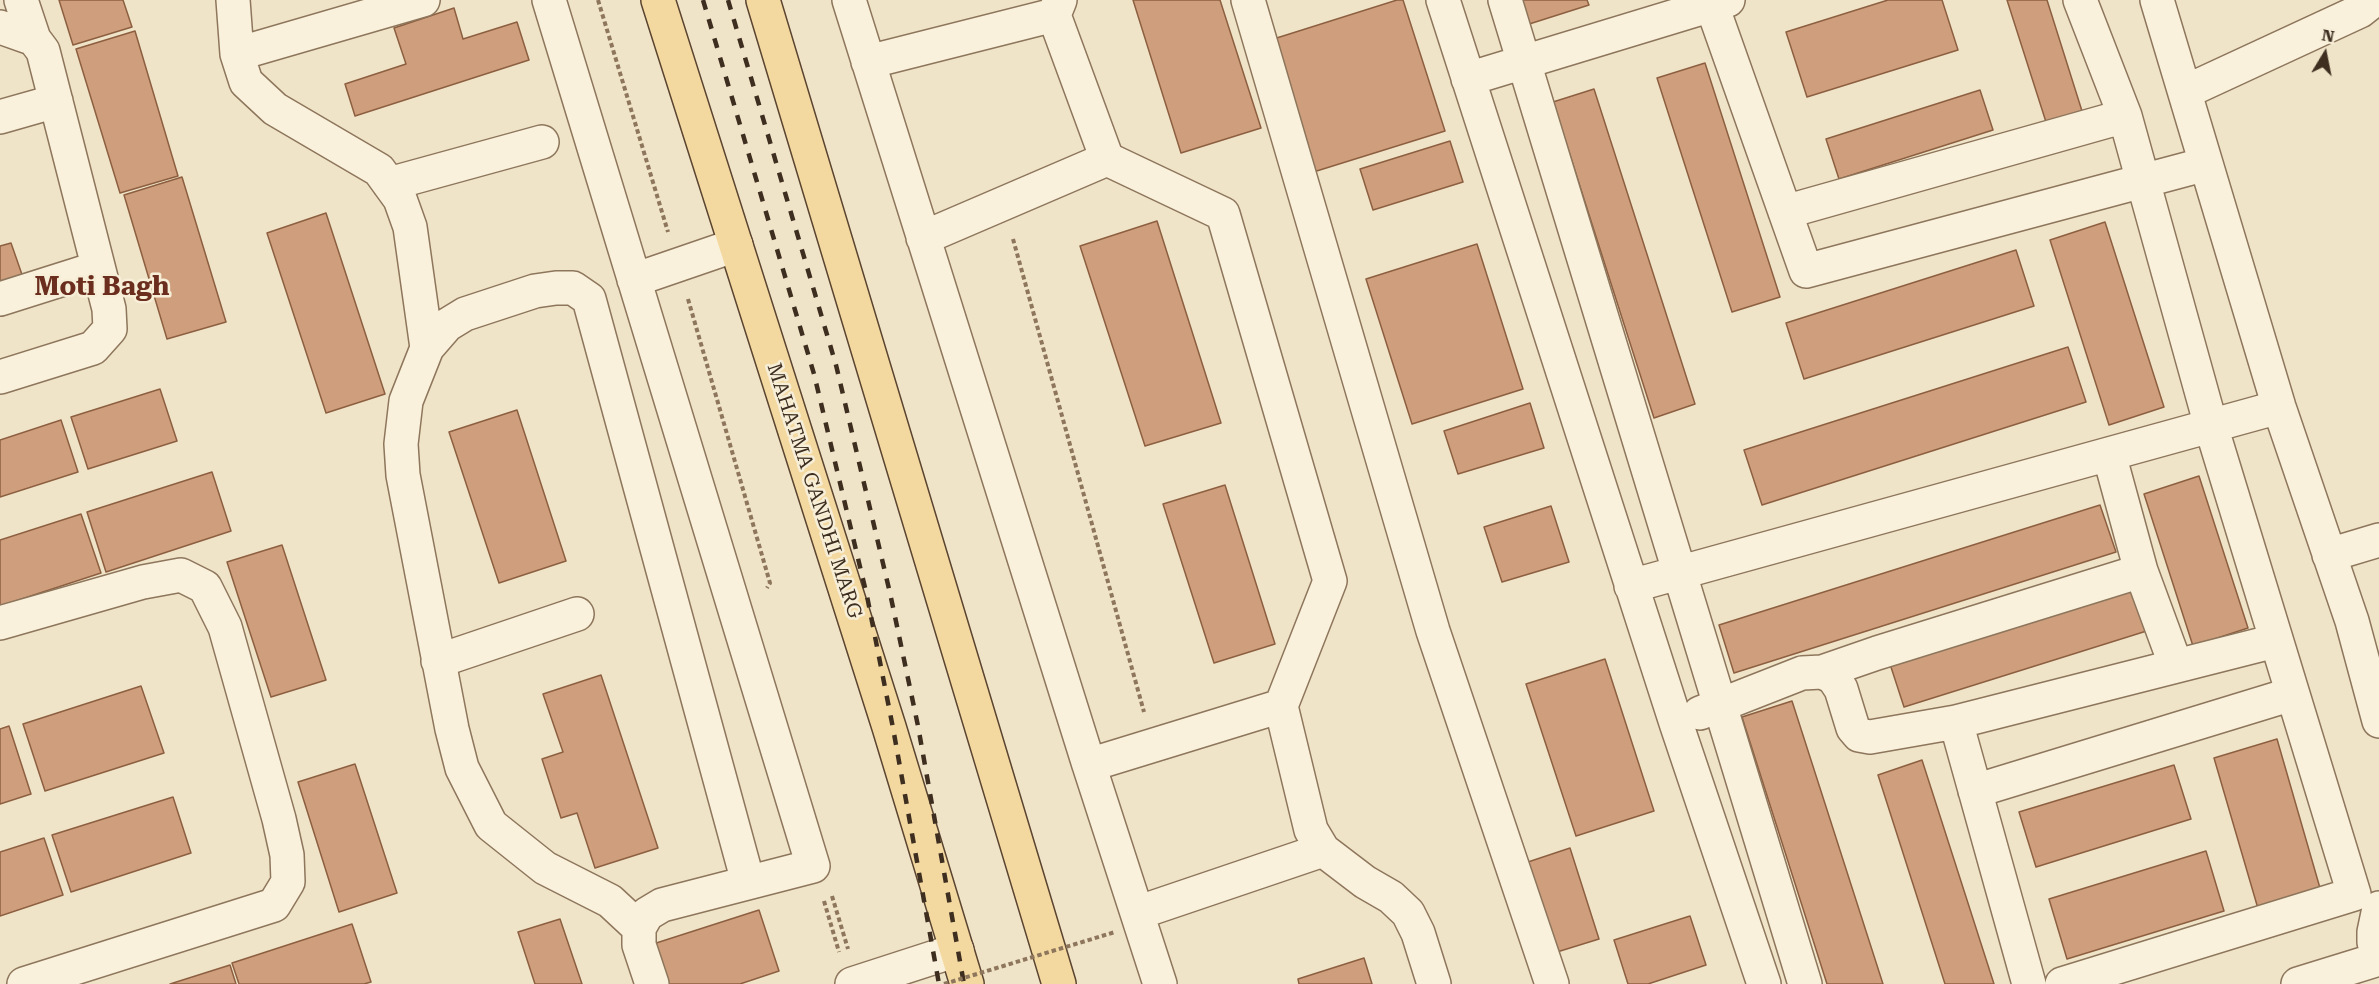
<!DOCTYPE html>
<html>
<head>
<meta charset="utf-8">
<style>
  body { margin:0 }
  #map { position:relative; width:2379px; height:984px; overflow:hidden; background:#f0e4c8; font-family:"Roboto Serif",serif }
  canvas { display:block }
  .north { position:absolute; left:2295px; top:24px; width:60px; height:60px; -webkit-text-stroke:4px #f7eed8; paint-order:stroke; rotate:10deg; font-size:16px; font-weight:700; line-height:24px; text-align:center; color:#3d2e20 }
  .north::after { content:''; display:block; margin:auto; width:21px; height:27px; background:#3d2e20; clip-path:polygon(50% 0,100% 100%,50% 72%,0 100%) }
</style>
</head>
<body>
<div id="map">
<canvas width="2379" height="984"></canvas>
<div class="north">N</div>
</div>
<script>
const g = document.querySelector('canvas').getContext('2d');
g.lineJoin = 'round';
function fill(path, color) {
  g.fillStyle = color;
  g.fill(path, 'evenodd');
}
function shape(rows) {
  const path = new Path2D();
  for (const r of rows) {
    path.moveTo(r[0], r[1]);
    for (let i = 2; i < r.length; i += 2) path.lineTo(r[i], r[i + 1]);
  }
  return path;
}
function strokePath(path, color, width, dash) {
  g.strokeStyle = color;
  g.lineWidth = width;
  g.lineCap = dash ? 'butt' : 'round';
  g.setLineDash(dash || []);
  g.stroke(path);
}
function drawText(font, color, halo, rows, align = 'center') {
  g.font = font + ' "Roboto Serif",serif';
  g.lineWidth = 5;
  g.setLineDash([]);
  g.textBaseline = 'middle';
  g.strokeStyle = halo;
  g.fillStyle = color;
  for (const [text, x, y, turn = 0] of rows) {
    g.save();
    g.translate(x, y);
    g.rotate((+turn || 0) * Math.PI / 180);
    g.textAlign = isNaN(turn) ? turn : align;
    if (halo) g.strokeText(text, 0, 0);
    g.fillText(text, 0, 0);
    g.restore();
  }
}
const building = shape([
  [59,0,123,0,132,27,73,45,59,0],
  [1133,0,1220,0,1261,128,1181,153,1133,0],
  [1397,0,1403,0,1445,131,1307,174,1264,42,1397,0],
  [1514,0,1587,0,1589,5,1523,26,1514,0],
  [1888,0,1942,0,1958,50,1807,97,1786,32,1888,0],
  [2007,0,2047,0,2082,111,2046,122,2007,0],
  [454,8,463,39,517,22,529,60,355,116,345,84,406,64,394,28,454,8],
  [135,31,178,176,120,193,76,49,135,31],
  [1705,63,1780,297,1732,312,1657,78,1705,63],
  [1594,89,1695,404,1654,418,1553,102,1594,89],
  [1980,90,1993,130,1839,179,1826,139,1980,90],
  [1450,141,1463,182,1373,210,1360,169,1450,141],
  [182,177,226,322,167,339,124,195,182,177],
  [326,213,385,394,326,413,267,233,326,213],
  [1157,221,1221,423,1145,446,1080,246,1157,221],
  [2105,222,2164,407,2109,425,2050,240,2105,222],
  [11,243,26,286,0,294,0,246,11,243],
  [1477,244,1523,389,1412,424,1366,279,1477,244],
  [2016,250,2034,306,1804,379,1786,323,2016,250],
  [2068,347,2086,402,1762,505,1744,450,2068,347],
  [160,389,177,441,88,469,71,417,160,389],
  [1530,403,1544,448,1458,474,1444,431,1530,403],
  [517,410,566,561,499,583,449,432,517,410],
  [61,420,78,472,0,497,0,440,61,420],
  [212,472,231,531,106,572,87,512,212,472],
  [2199,476,2248,628,2193,646,2144,494,2199,476],
  [1225,485,1275,644,1214,663,1163,504,1225,485],
  [2100,505,2116,552,1734,673,1719,625,2100,505],
  [1551,506,1569,562,1502,582,1484,527,1551,506],
  [81,514,101,573,0,606,0,540,81,514],
  [282,545,326,680,271,697,227,562,282,545],
  [2138,582,2153,629,1904,707,1889,661,2138,582],
  [1605,659,1654,811,1576,836,1526,684,1605,659],
  [601,675,658,848,595,868,577,813,561,818,542,759,563,752,543,694,601,675],
  [141,686,164,753,45,791,23,724,141,686],
  [1792,701,1883,984,1827,984,1742,717,1792,701],
  [9,726,31,794,0,804,0,729,9,726],
  [2277,739,2322,895,2259,912,2214,758,2277,739],
  [1922,760,1994,984,1945,984,1878,775,1922,760],
  [355,764,397,893,339,912,298,782,355,764],
  [2174,765,2191,819,2036,867,2019,812,2174,765],
  [173,797,191,853,71,892,52,835,173,797],
  [44,838,63,895,0,916,0,852,44,838],
  [1570,848,1599,939,1557,952,1528,862,1570,848],
  [2206,851,2224,911,2067,959,2049,899,2206,851],
  [759,910,779,971,740,984,662,984,650,945,759,910],
  [1690,916,1706,965,1648,984,1628,984,1614,940,1690,916],
  [560,919,582,984,535,984,518,932,560,919],
  [352,924,371,982,364,984,239,984,232,963,352,924],
  [1364,958,1372,984,1299,984,1298,979,1364,958],
  [230,965,236,984,170,984,230,965]
]);
const path = shape([
  [598,0,668,232],
  [1013,239,1144,712],
  [688,299,770,583,767,588],
  [832,896,848,949],
  [824,901,839,952]
]);
const minor = shape([
  [21,0,34,39],
  [233,0,237,54,246,82,275,109,379,170,400,199,410,227,427,348],
  [549,0,813,866,662,905,647,914,639,928,639,945,652,984],
  [849,0,1089,765],
  [1060,0,1054,15,1107,159,1223,214,1330,581,1281,706],
  [1248,0,1433,631,1552,984],
  [1443,0,1676,723,1764,984],
  [1505,0,1805,984],
  [1710,0,1806,271,2206,164],
  [2080,0,2125,116],
  [2157,0,2279,407,2352,621,2379,721],
  [0,27,34,39,43,51,109,309,110,329,93,348,0,377],
  [237,54,423,0],
  [868,62,1054,15],
  [1468,79,1728,0],
  [2185,92,2360,11,2374,0],
  [0,117,56,101],
  [389,184,542,142],
  [1785,212,2125,116,2211,426,2354,894,2062,984],
  [923,238,1107,159],
  [634,280,736,245],
  [0,299,98,268],
  [2329,555,2379,540],
  [2141,571,2176,666],
  [1631,586,2279,407],
  [0,623,143,582,181,575,205,587,225,627,279,819,287,855,288,882,274,905,24,984],
  [438,661,577,614],
  [1822,672,1877,653,2141,571,2109,454],
  [1700,713,1802,673,1822,672,1833,677,1841,689,1853,728,1859,735,1870,737,1956,722],
  [1975,791,2292,694],
  [2379,908,2374,932,2374,942,2379,959],
  [1137,913,1323,850],
  [639,928,610,901,545,868,491,825,462,768,452,729,403,475,401,444,406,401,427,348,447,325,465,314,535,291,556,288,573,288,589,299,748,882],
  [852,984,957,950],
  [1160,984,1089,765,1281,706,1311,830,1323,850,1365,882,1391,897,1408,913,1418,933,1434,984],
  [2029,984,1956,722,2275,641],
  [2298,984,2379,959]
]);
const major = shape([
  [658,0,889,727,967,984],
  [763,0,1059,984]
]);
const rail = shape([
  [703,0,814,374,867,596,893,728,939,984],
  [728,0,836,365,890,593,918,726,964,984]
]);
const pathBridge = shape([
  [944,984,1115,932]
]);
const streetNames = [
  ["MAHATMA GANDHI MARG",814,491,72]
];
const districtNames = [
  ["Moti Bagh",102,287]
];
fill(building, '#cf9f7d');
strokePath(building, '#8d5f41', 1.5);
strokePath(minor, '#8d765c', 36);
strokePath(major, '#5b4430', 36);
strokePath(path, '#8d765c', 4, [4.5, 3]);
strokePath(minor, '#faf1dc', 33);
strokePath(major, '#f3d9a0', 33);
strokePath(rail, '#3d2e20', 4.5, [10, 10]);
strokePath(pathBridge, '#8d765c', 4, [4.5, 3]);
drawText('20px', '#3d2e20', '#f7eed8', streetNames);
drawText('bold 26px', '#6b2e1e', '#f7eed8', districtNames);
</script>
</body>
</html>
